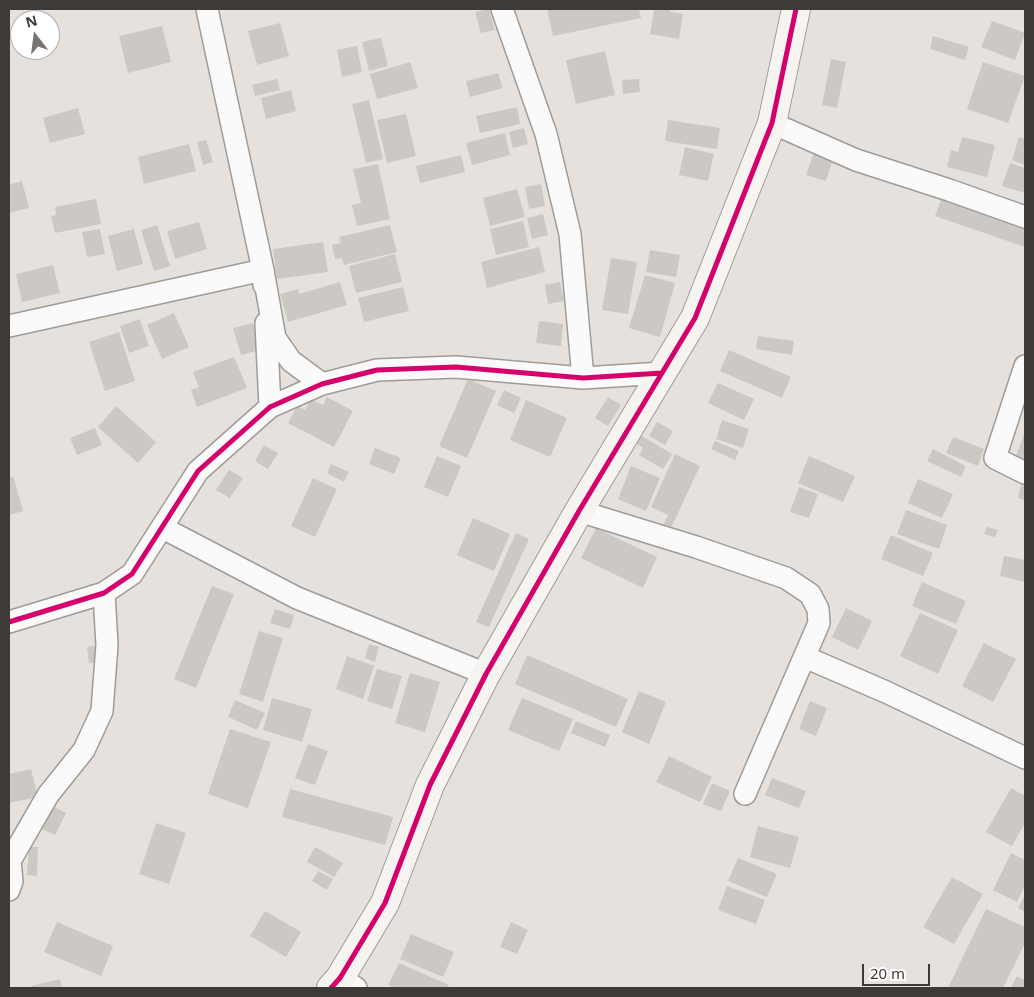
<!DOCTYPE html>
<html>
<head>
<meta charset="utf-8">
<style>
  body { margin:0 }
  #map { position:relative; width:1034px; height:997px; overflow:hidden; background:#e6e1dc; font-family:"Noto Sans",sans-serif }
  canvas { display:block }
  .frame { position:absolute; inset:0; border:10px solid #3e3a37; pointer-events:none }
  .north { position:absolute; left:10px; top:10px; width:50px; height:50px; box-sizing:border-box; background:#fff; border:1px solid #b2b0af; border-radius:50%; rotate:345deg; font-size:14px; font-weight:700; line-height:20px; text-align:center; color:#3e3a37 }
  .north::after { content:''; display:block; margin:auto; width:18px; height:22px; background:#797471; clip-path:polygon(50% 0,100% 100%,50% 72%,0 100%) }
  .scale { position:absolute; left:862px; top:964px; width:68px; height:22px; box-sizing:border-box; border:2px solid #3e3a37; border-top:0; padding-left:6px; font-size:15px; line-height:18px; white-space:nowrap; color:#3e3a37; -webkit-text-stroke:4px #fff; paint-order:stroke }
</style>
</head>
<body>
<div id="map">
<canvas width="1034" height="997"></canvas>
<div class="frame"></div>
<div class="north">N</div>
<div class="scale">20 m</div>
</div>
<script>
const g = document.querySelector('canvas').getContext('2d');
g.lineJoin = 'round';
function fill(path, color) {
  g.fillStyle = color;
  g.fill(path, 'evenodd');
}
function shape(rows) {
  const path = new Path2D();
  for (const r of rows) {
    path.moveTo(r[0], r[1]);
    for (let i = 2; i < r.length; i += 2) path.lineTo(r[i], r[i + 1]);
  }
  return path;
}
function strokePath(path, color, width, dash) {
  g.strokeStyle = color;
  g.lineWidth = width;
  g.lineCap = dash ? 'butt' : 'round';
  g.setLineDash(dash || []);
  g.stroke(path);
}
const building = shape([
  [489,9,495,30,481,33,475,12],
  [547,9,639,9,641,18,553,36],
  [654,9,670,9,670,12,683,14,679,39,650,34],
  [992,21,1025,33,1015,60,981,47],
  [280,23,289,56,257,65,248,31],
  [162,26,171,62,128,73,119,36],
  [933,36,969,47,965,60,930,49],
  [381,38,388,66,369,71,362,42],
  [357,46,362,72,342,77,337,50],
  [605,51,615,95,576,104,566,60],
  [831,59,846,62,837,108,822,105],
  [410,62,418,88,377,99,370,74],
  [983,62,1025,76,1008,123,967,109],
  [498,73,503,88,470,97,466,81],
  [277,79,280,90,255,96,252,85],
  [639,79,640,92,623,94,622,80],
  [291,90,296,111,266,119,261,98],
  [369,100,383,159,366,163,352,104],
  [517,107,520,124,480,133,476,116],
  [78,108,85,134,50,143,43,118],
  [406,114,416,156,387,163,377,120],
  [668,120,720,128,717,149,665,141],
  [524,128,528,144,513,148,509,132],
  [505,133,510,155,472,165,466,143],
  [962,137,995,145,987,177,947,167,951,150,958,152],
  [1019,137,1025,139,1025,165,1012,160],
  [206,140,213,162,203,165,197,142],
  [189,144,196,171,144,184,138,157],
  [685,147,714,154,708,181,679,175],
  [814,152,833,159,826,181,806,175],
  [461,155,465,172,420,183,416,166],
  [1010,163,1025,168,1025,193,1002,186],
  [378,164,390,219,357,226,352,205,361,203,353,169],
  [22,181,29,208,9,213,9,185],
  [541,184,545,206,529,209,525,187],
  [517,189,525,217,490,226,483,198],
  [942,197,1025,226,1025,247,935,216],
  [96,199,101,224,55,233,51,216,56,215,55,207],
  [543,214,548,235,532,239,527,218],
  [523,221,529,247,496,255,490,229],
  [199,222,207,249,175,259,167,231],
  [157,225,170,266,154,271,141,230],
  [390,225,397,252,344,265,342,258,335,259,332,245,341,243,339,237],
  [100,229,105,254,87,257,82,232],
  [134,229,143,264,117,271,108,236],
  [323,242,328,272,277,279,273,249],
  [539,247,545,272,487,288,481,262],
  [650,250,680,255,676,277,646,272],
  [395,254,402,282,356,293,349,266],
  [611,258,637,262,628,314,602,310],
  [53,265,60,293,22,302,16,274],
  [645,275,675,283,660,337,629,328],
  [340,282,347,305,288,322,280,294,298,289,299,294],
  [560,282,564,301,548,304,545,285],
  [403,287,409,311,364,322,358,298],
  [174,313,189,347,162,359,147,325],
  [140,319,149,346,129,353,120,326],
  [539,321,563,324,561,346,536,343],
  [253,323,260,350,241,355,233,328],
  [119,332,135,381,105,391,89,342],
  [758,336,794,341,792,355,756,349],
  [729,350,791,377,782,398,720,371],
  [234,357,247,388,197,407,191,390,199,387,193,372],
  [468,379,496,391,467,458,439,446],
  [718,383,754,399,744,420,708,403],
  [504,390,521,398,514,413,497,405],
  [327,397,353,411,334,447,288,423,297,406,305,410,311,399,323,405],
  [608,397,621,405,608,426,595,418],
  [526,400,567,418,550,457,510,440],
  [116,406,156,442,138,463,98,427],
  [722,420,749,429,743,448,716,439],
  [657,422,673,431,665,445,649,436],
  [95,428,102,445,77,455,70,438],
  [1025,432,1025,459,1016,456],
  [640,435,672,454,663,469,639,455,643,448,636,443],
  [953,437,984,449,978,466,946,453],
  [715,441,739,451,735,460,711,449],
  [264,445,278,453,268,469,255,461],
  [375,448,401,458,394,474,369,464],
  [933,449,966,466,961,477,927,461],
  [675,454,700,466,671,528,663,525,668,515,651,507],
  [437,456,461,466,448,497,424,487],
  [809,456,855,476,843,502,798,483],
  [331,464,349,472,344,482,327,473],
  [631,466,660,478,646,511,618,499],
  [229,470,243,478,230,498,216,490],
  [13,476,23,511,9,515,9,478],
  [313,478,337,489,315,537,291,526],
  [918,479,953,494,942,518,908,503],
  [1021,485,1025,486,1025,500,1018,498],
  [799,487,818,494,809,518,790,512],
  [906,510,947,525,939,549,897,534],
  [473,518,510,534,494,571,457,555],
  [987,527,998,530,995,537,984,534],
  [596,528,657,557,643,588,581,558],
  [516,533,529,539,489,627,476,622],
  [891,535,933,553,923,576,881,559],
  [1004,556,1025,560,1025,582,1000,576],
  [922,582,966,601,956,624,912,606],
  [212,586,234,594,196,688,174,679],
  [846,608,872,621,858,650,832,637],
  [275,609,294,615,290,629,270,623],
  [920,613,958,630,938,674,900,656],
  [259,631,283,638,263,702,239,694],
  [984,643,1016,659,993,702,962,686],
  [369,644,379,647,375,662,365,658],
  [101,645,103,661,89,663,87,647],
  [527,655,628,699,616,727,515,684],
  [347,656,374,666,363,699,336,689],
  [377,669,402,676,392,709,367,701],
  [410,673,440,682,425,732,395,723],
  [639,691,666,702,649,744,622,732],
  [272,698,312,709,302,742,263,730],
  [522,698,573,719,559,751,508,730],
  [235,700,265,713,257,730,228,717],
  [810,701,827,708,816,736,799,729],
  [576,721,610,735,605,747,571,733],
  [230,729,271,742,248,808,208,794],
  [308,744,328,751,315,785,295,778],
  [669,756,712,777,700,802,656,782],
  [31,769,38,797,9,803,9,774],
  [772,778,806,791,799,808,765,795],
  [712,783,730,791,721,811,703,804],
  [1011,788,1025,796,1025,823,1012,846,986,832],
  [290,789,393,817,385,845,282,817],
  [53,806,66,813,55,835,42,829],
  [156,823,186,833,169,884,139,874],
  [758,826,799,837,790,868,750,857],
  [29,847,38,847,37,876,27,875],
  [315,847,343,863,334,877,307,862],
  [1011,853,1025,860,1025,885,1017,902,993,890],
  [738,858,777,874,767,897,728,881],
  [318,871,333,879,327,890,312,881],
  [952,877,983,894,954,944,923,927],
  [727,886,765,900,756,924,718,910],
  [1025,895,1025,912,1018,908],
  [986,909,1025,927,1025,943,1003,988,948,988],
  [265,911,301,932,286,957,250,936],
  [57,922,113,946,101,976,44,952],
  [511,922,528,930,517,954,500,947],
  [411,934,454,952,443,977,400,959],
  [399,963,449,985,447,988,395,988,388,985],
  [1017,976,1025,980,1025,988,1011,988],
  [60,979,62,988,31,988,31,986]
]);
const street = shape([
  [207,9,263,270,275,338,291,361,322,384],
  [502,9,546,134,570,234,583,378],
  [772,123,856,160,949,190,1025,217],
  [266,323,270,407],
  [9,326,263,270,264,285],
  [1025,366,995,458,1025,473],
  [579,511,696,547,786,578,810,594,818,609,819,623,745,794],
  [163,528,297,598,486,674],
  [9,622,104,593,132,574,198,471,270,407,322,384,377,370,456,367,583,378,662,373],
  [805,657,886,692,1025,758],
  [9,890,12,881,10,861,48,795,84,750,102,711,107,645,104,593],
  [340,978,356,988]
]);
const secondary = shape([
  [331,988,340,978,385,903,430,785,486,674,579,511,695,318,772,123,796,9]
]);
const cycleway = shape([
  [9,622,104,593,132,574,198,471,270,407,322,384,377,370,456,367,583,378,662,373],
  [331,988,340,978,385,903,430,785,486,674,579,511,695,318,772,123,796,9]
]);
fill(building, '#ccc8c4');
strokePath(street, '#9f9b97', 24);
strokePath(secondary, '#9f9b97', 30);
strokePath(street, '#fbfafa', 21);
strokePath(secondary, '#f6f4f0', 28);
strokePath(cycleway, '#d6006c', 5);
</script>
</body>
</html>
